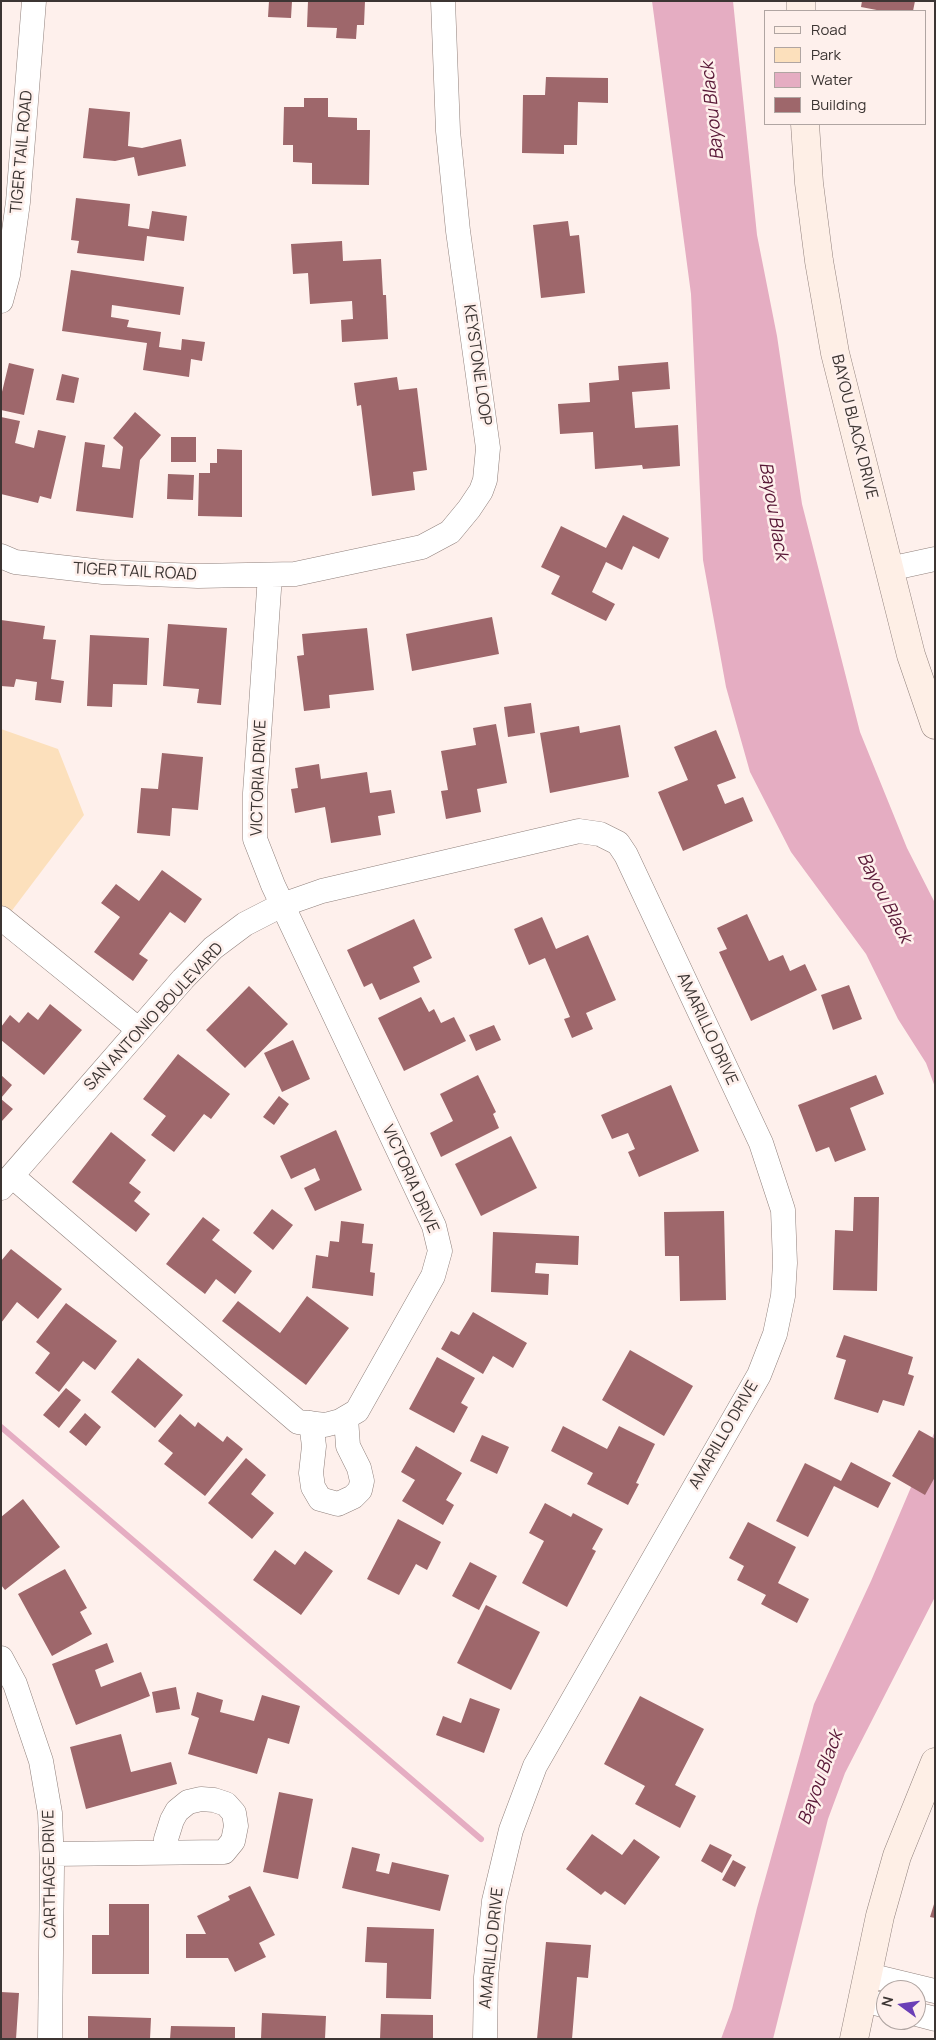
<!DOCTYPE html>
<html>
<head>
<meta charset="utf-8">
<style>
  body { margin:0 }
  #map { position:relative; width:936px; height:2040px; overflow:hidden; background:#fef0ec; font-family:Manrope,sans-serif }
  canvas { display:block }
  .frame { position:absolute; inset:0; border:2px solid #3c3533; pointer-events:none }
  .legend { position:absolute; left:764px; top:10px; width:162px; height:115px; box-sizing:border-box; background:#fef0ec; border:1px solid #b0a5a2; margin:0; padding:6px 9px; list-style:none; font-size:15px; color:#3c3533 }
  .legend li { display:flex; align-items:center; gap:10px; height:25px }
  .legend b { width:25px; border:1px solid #b0a5a2 }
  .north { position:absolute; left:876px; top:1980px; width:50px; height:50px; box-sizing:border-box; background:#fef0ec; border:1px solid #b0a5a2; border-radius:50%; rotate:284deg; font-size:14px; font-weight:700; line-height:20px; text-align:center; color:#3c3533 }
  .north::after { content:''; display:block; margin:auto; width:18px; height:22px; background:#6b3fb7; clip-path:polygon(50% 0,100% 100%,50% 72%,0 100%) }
</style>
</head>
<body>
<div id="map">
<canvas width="936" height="2040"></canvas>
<div class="frame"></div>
<ul class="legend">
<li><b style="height:6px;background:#feefe6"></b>Road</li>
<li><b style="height:14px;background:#fce0bc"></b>Park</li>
<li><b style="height:14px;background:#e5adc2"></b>Water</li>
<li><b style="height:14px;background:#9e676b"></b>Building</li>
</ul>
<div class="north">N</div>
</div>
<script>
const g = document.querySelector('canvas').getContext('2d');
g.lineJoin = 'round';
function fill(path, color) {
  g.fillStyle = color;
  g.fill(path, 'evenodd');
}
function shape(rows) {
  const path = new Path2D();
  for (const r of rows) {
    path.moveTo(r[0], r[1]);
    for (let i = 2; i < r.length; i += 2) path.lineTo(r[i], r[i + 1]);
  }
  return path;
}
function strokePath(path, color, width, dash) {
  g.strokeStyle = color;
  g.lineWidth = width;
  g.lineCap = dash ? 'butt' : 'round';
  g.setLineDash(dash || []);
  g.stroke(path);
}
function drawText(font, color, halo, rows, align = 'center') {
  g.font = font + ' Manrope,sans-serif';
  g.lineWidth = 5;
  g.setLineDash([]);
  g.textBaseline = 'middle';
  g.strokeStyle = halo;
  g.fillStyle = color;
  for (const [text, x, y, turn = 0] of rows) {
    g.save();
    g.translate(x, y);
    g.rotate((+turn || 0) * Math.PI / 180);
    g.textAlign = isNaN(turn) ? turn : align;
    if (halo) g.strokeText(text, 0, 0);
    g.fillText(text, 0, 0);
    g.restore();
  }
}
const green = shape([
  [1,729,58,749,84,815,1,925]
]);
const water = shape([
  [652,1,733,1,757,235,777,336,802,504,860,732,907,848,935,903,935,1087,926,1063,898,1019,866,954,791,852,750,772,726,687,703,560,691,294],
  [935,1431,935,1597,845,1773,828,1819,773,2039,721,2039,732,2009,757,1908,814,1704,871,1581]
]);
const stream = shape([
  [1,1427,481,1839]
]);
const building = shape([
  [269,1,292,1,291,18,268,17],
  [308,1,365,1,364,25,357,25,356,39,336,38,337,28,307,27],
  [862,1,915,1,913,11,882,11,861,7],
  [546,77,608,78,608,103,578,102,577,145,564,145,564,154,522,153,523,95,545,95],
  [304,98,328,98,328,117,357,118,357,130,370,130,369,185,312,184,312,163,293,162,293,145,283,145,284,107,304,107],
  [89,108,130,112,128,146,142,148,181,139,186,166,138,176,134,157,115,161,83,158],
  [76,198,130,204,128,226,149,229,152,211,187,216,184,241,147,236,144,261,77,253,79,241,71,240],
  [568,221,570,236,579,235,585,293,541,298,533,225],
  [342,241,343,261,381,259,383,295,386,295,388,339,342,342,341,320,353,319,352,301,310,304,308,273,293,274,291,244],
  [71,270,184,287,180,315,112,305,111,317,129,320,127,327,161,332,159,347,181,350,182,339,205,342,202,361,191,359,189,377,143,370,147,343,62,331],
  [668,362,670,389,632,392,635,428,678,425,680,466,643,469,642,465,595,469,593,432,560,434,558,404,590,402,589,383,619,380,618,366],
  [9,363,34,369,24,415,1,410,1,396],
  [62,374,79,378,74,403,56,400],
  [397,377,399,390,417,388,427,470,413,472,415,490,372,496,361,405,357,406,354,383],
  [135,412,161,435,140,460,133,518,76,511,85,442,105,445,102,467,120,469,123,447,113,438],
  [1,417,20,421,15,443,34,448,38,430,66,436,51,499,40,496,38,503,1,494],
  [171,437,196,437,196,462,171,462],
  [217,449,242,450,242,517,198,516,199,473,210,473,210,463,217,463],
  [168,474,194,475,193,500,167,499],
  [623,515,669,538,659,559,633,546,622,570,606,562,592,592,615,604,606,621,551,594,560,576,541,567,561,526,606,548],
  [492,617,499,654,412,671,406,634],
  [1,620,45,626,43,639,56,640,51,679,64,681,61,703,35,700,37,682,16,679,14,687,1,686],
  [168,624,227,628,221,705,197,703,199,689,163,686],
  [367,628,374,690,329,695,330,708,304,711,297,656,304,655,302,634],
  [90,635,149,638,147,685,113,684,112,707,87,706],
  [531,703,535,733,508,737,504,707],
  [496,724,507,783,477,789,481,812,446,819,441,791,448,790,441,751,476,745,473,728],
  [620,725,629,777,550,793,540,733,579,726,580,733],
  [716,730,736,778,717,785,725,804,743,797,753,821,683,851,658,792,688,780,674,747],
  [162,753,203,757,198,810,172,808,170,836,137,833,141,788,158,789],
  [319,764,321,779,367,772,370,793,391,790,395,813,378,816,381,835,331,843,325,807,295,813,291,789,298,788,295,768],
  [162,870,202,899,185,923,170,912,139,954,148,960,133,981,94,952,120,917,101,903,116,884,139,901],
  [747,914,769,961,783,955,790,971,805,964,817,990,751,1021,719,952,727,949,717,928],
  [542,917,556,949,588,935,616,1000,586,1013,593,1029,572,1038,564,1019,570,1017,545,958,529,965,514,929],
  [414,919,432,958,413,967,420,982,380,1000,372,983,364,987,347,950],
  [849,985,862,1019,833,1030,821,995],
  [249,986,288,1024,245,1068,206,1030],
  [421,997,429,1012,434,1009,441,1023,454,1017,466,1041,404,1071,378,1018],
  [50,1004,82,1030,44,1075,1,1040,1,1027,10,1015,19,1023,28,1012,38,1020],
  [494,1025,501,1040,476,1051,469,1035],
  [293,1040,310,1079,282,1092,264,1053],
  [178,1054,230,1094,211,1119,204,1114,174,1152,151,1135,166,1116,143,1099],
  [1,1075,12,1085,1,1098],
  [478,1075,496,1112,493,1114,499,1128,441,1157,430,1133,453,1121,440,1094],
  [876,1075,884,1094,850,1108,866,1150,835,1162,829,1147,816,1152,798,1105],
  [671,1085,699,1151,639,1177,628,1152,635,1149,628,1133,612,1139,601,1115],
  [279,1096,289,1104,274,1125,263,1117],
  [1,1099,13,1109,1,1122],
  [336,1130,362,1190,315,1211,304,1188,320,1180,315,1168,291,1179,280,1156],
  [111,1132,146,1160,129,1183,141,1192,134,1201,150,1214,136,1232,72,1182],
  [511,1136,537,1188,481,1216,455,1164],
  [854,1197,879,1197,877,1291,833,1290,835,1230,853,1231],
  [272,1209,293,1225,273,1250,253,1233],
  [724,1211,726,1300,680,1301,679,1256,665,1256,664,1212],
  [203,1217,220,1230,212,1240,252,1271,235,1294,216,1279,205,1294,166,1264],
  [341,1221,364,1224,362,1243,373,1244,370,1272,375,1273,373,1296,312,1288,316,1255,328,1257,330,1241,339,1242],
  [493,1232,579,1236,578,1265,536,1263,535,1273,549,1274,548,1295,491,1292],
  [11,1249,62,1289,38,1319,17,1302,1,1323,1,1261],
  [307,1296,349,1328,306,1385,222,1321,238,1301,280,1333],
  [66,1303,117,1341,95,1370,83,1361,59,1392,35,1373,50,1353,36,1342],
  [473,1312,527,1343,513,1368,493,1356,483,1374,441,1349,451,1331,459,1335],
  [844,1335,913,1357,908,1374,914,1376,904,1406,883,1400,878,1413,834,1399,846,1360,836,1357],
  [630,1350,693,1386,664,1436,602,1400],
  [437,1357,475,1378,461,1403,468,1407,454,1433,409,1409],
  [138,1358,183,1395,155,1428,111,1392],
  [66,1388,81,1400,59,1428,43,1415],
  [85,1413,101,1427,86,1446,69,1432],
  [180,1414,195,1427,198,1422,223,1442,227,1436,243,1449,205,1496,164,1464,173,1453,158,1441],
  [563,1426,607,1449,619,1426,655,1444,636,1483,639,1484,628,1505,587,1484,593,1473,551,1451],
  [919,1430,935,1439,935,1477,925,1495,892,1476],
  [482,1435,509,1447,497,1474,470,1461],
  [416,1446,462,1473,446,1500,454,1505,443,1525,402,1501,415,1480,401,1472],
  [246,1458,266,1475,251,1494,274,1513,252,1539,208,1503],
  [851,1462,891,1483,878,1508,834,1486,808,1537,776,1521,805,1463,841,1481],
  [23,1499,60,1547,5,1590,1,1585,1,1517],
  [545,1503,571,1517,573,1513,603,1529,592,1549,596,1551,567,1607,522,1583,544,1541,529,1533],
  [398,1519,441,1542,427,1570,416,1564,399,1595,367,1579],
  [748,1522,796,1547,778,1583,809,1599,797,1623,761,1604,766,1595,737,1580,744,1566,729,1558],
  [275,1550,295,1565,305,1551,333,1571,301,1615,253,1580],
  [470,1562,497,1576,479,1610,452,1596],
  [65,1569,87,1608,80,1612,92,1634,52,1656,18,1594],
  [486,1605,540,1632,511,1690,457,1663],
  [107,1643,114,1662,95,1670,101,1687,141,1672,150,1696,76,1725,52,1664],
  [176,1687,180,1709,156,1713,152,1692],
  [197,1692,223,1700,220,1712,254,1721,262,1695,300,1706,289,1744,268,1738,257,1774,188,1754,199,1718,191,1715],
  [640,1696,704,1729,675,1785,696,1796,680,1828,635,1804,645,1786,604,1764],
  [470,1698,500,1709,484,1753,436,1735,443,1716,461,1723],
  [121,1734,131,1772,171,1762,177,1784,86,1809,70,1747],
  [279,1792,313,1799,298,1879,263,1872],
  [592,1834,622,1855,634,1839,660,1857,625,1905,605,1891,601,1895,566,1869],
  [710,1844,732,1855,722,1873,701,1861],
  [352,1847,380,1854,376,1871,389,1874,392,1862,449,1875,440,1911,342,1888],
  [733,1860,746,1867,735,1887,722,1880],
  [250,1886,275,1935,259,1943,266,1957,235,1972,228,1958,186,1958,186,1934,206,1934,197,1916,230,1900,228,1896],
  [935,1901,935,1918,930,1917],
  [109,1904,149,1904,149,1974,92,1974,92,1935,109,1935],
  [367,1927,434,1929,431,1999,386,1998,387,1963,365,1962],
  [546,1942,591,1945,588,1978,577,1977,572,2039,537,2039],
  [1,1992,19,1993,16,2039,1,2039],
  [262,2013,326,2016,325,2039,261,2039],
  [381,2014,433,2015,433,2039,380,2039],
  [88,2016,151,2018,150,2039,88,2039],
  [171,2026,235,2027,235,2039,170,2039]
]);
const street = shape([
  [1,301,8,275,18,202,34,1],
  [1,556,15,562,103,572,198,576,295,574,422,547,450,532,469,509,481,491,485,480,488,448,458,231,448,131,443,1],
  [889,569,935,559],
  [1,918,138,1029],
  [12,1176,298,1422,325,1425,340,1421,357,1411,433,1276,440,1251,434,1226,273,885,255,839,255,793,270,575],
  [1,1188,183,979,213,948,245,924,282,905,322,891,579,831,600,834,618,843,626,855,761,1143,783,1210,785,1263,783,1296,775,1334,759,1375,535,1766,511,1830,494,1901,486,1977,485,2039],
  [311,1423,314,1446,311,1473,313,1487,320,1499,338,1504,353,1497,360,1490,362,1481,359,1468,348,1446,346,1418],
  [1,1658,15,1684,41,1761,50,1813,52,1866,50,2039],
  [52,1854,224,1852,233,1841,236,1826,234,1813,226,1804,214,1800,201,1799,188,1802,177,1811,172,1820,166,1839,165,1852],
  [868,1975,935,1991],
  [863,2000,886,2006],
  [916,2014,935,2019]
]);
const secondary = shape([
  [801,1,801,11],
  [805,124,809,183,819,261,835,353,911,655,935,725],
  [854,2039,880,1916,897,1856,935,1762]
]);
const streetNames = [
  ["TIGER TAIL ROAD",22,152,-85],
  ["KEYSTONE LOOP",477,365,82],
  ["BAYOU BLACK DRIVE",854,427,76],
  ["TIGER TAIL ROAD",135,572,3],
  ["VICTORIA DRIVE",259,778,-88],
  ["SAN ANTONIO BOULEVARD",154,1017,-47],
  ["AMARILLO DRIVE",707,1029,65],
  ["VICTORIA DRIVE",410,1179,66],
  ["AMARILLO DRIVE",724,1435,-60],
  ["CARTHAGE DRIVE",50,1874,-91],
  ["AMARILLO DRIVE",492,1948,-84]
];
const waterNames = [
  ["Bayou Black",713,111,-96],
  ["Bayou Black",773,511,80],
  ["Bayou Black",884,898,63],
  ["Bayou Black",821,1778,-70]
];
fill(green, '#fce0bc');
fill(water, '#e5adc2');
strokePath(stream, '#e5adc2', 6);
fill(building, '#9e676b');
strokePath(street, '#90807c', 25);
strokePath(secondary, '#90807c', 29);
strokePath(street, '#fff', 24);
strokePath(secondary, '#feefe6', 28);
drawText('16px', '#3c3533', '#fef0ec', streetNames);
drawText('italic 18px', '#581736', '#fef0ec', waterNames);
</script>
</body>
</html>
